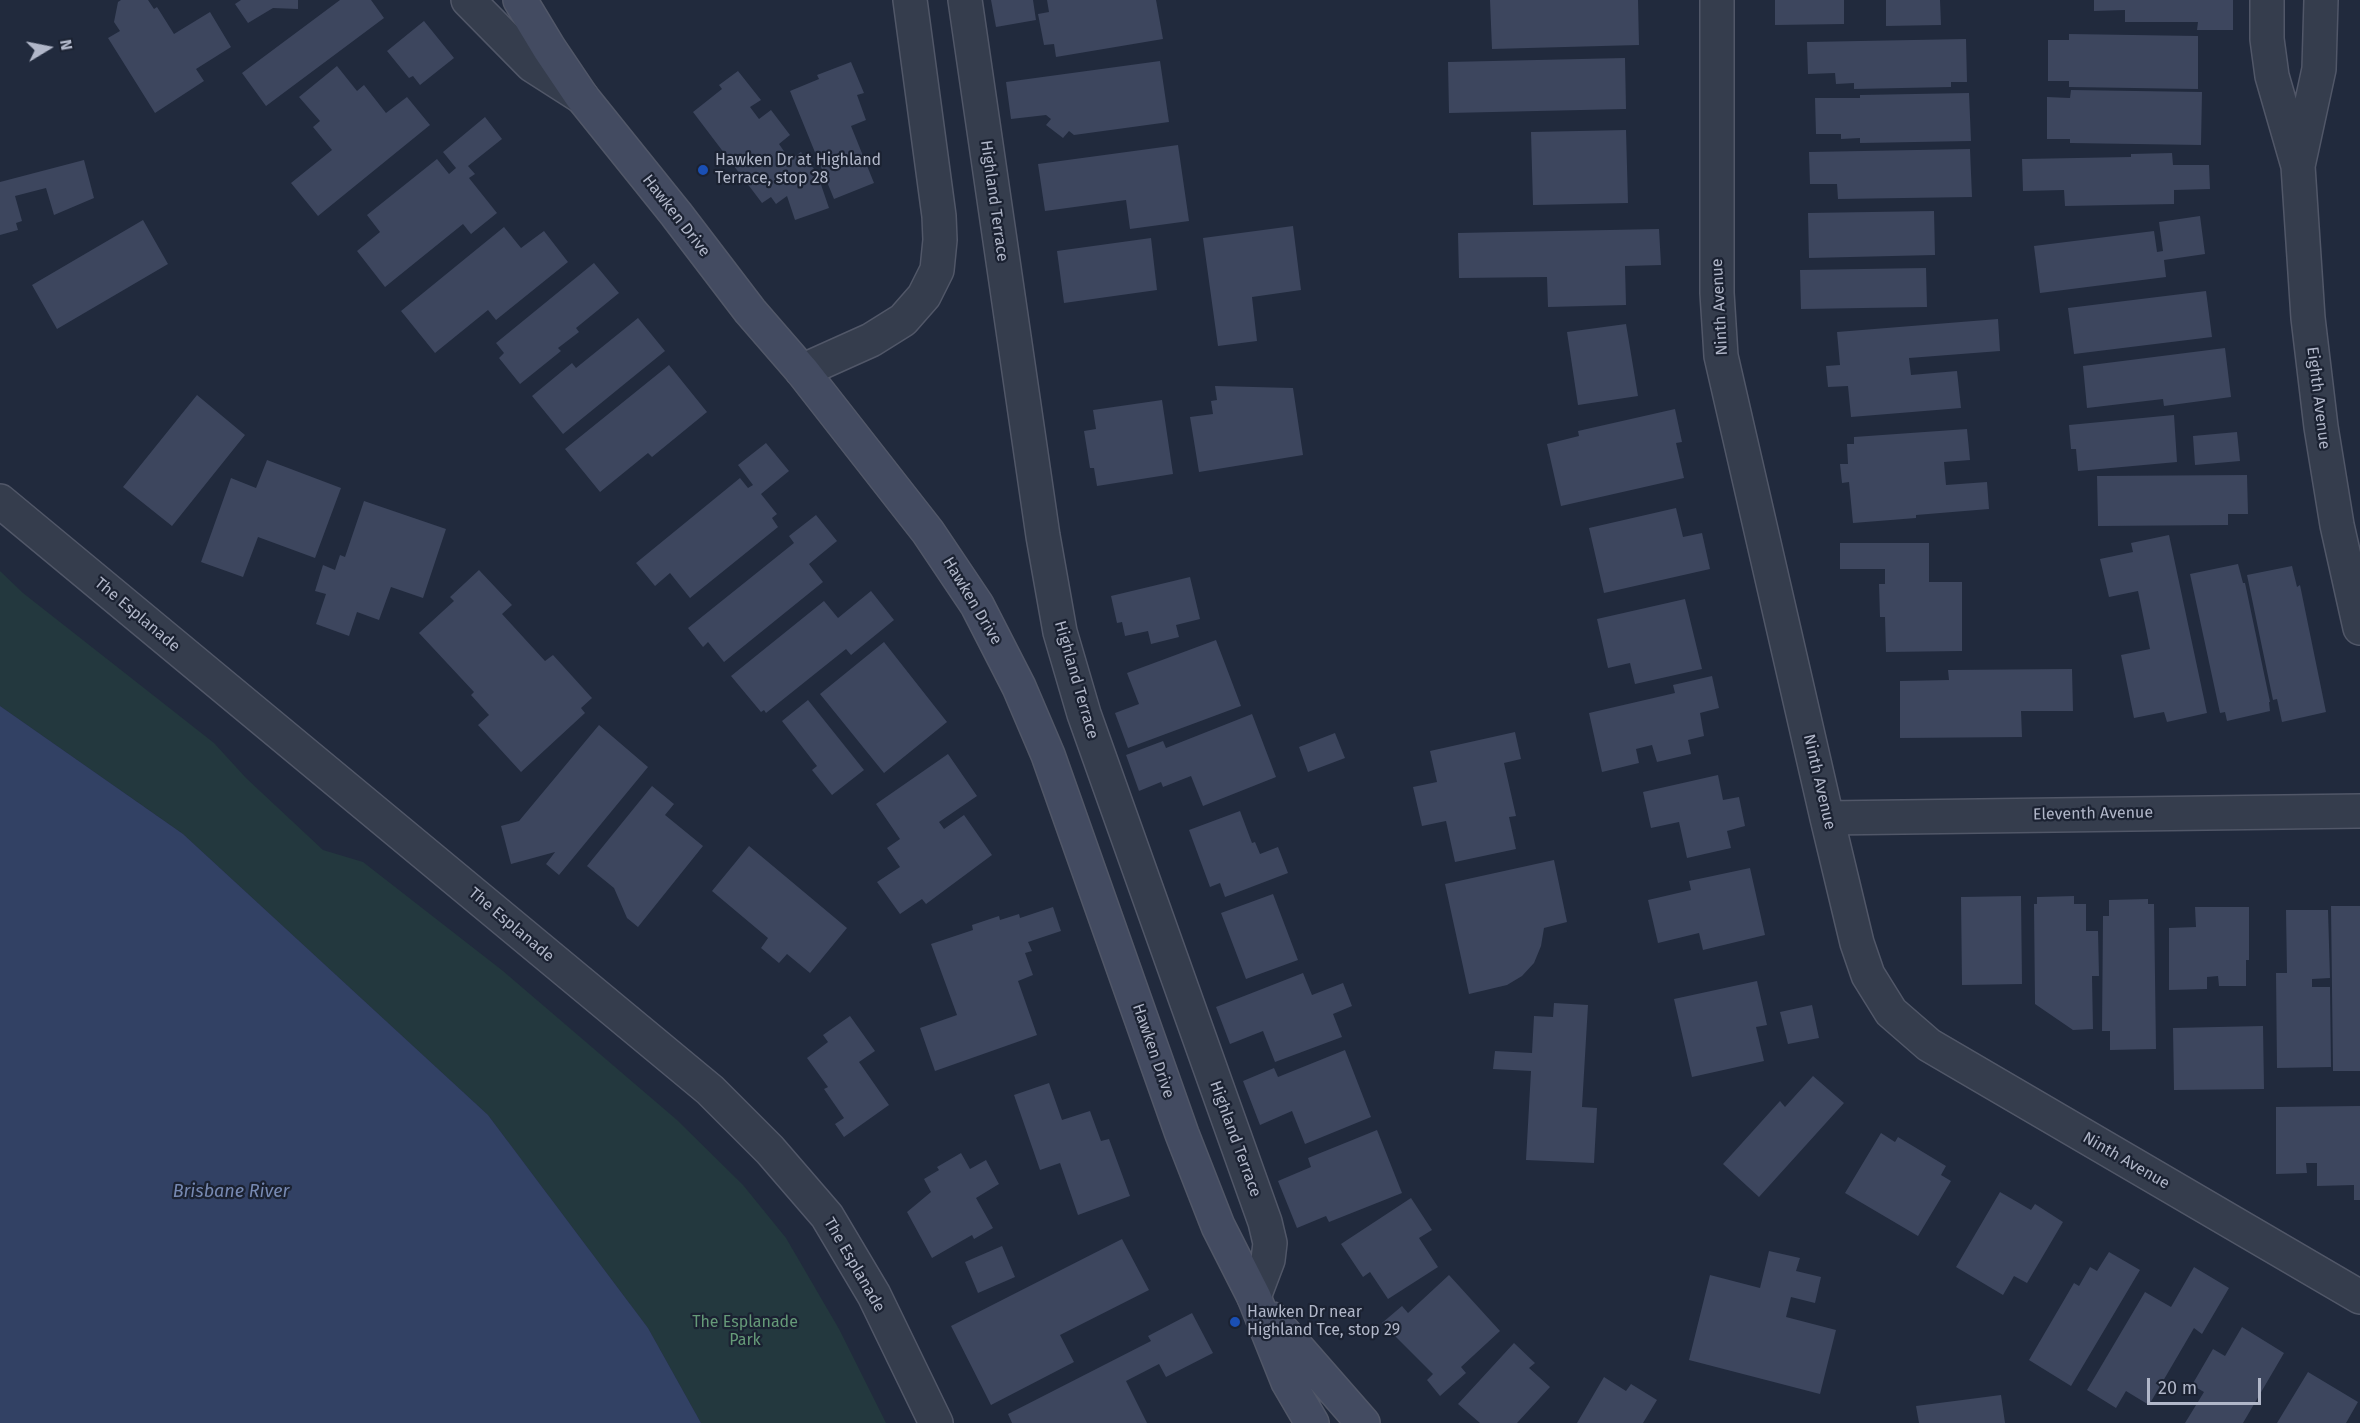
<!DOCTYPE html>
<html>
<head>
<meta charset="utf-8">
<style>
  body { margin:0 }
  #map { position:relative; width:2360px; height:1423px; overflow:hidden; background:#212a3d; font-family:"Fira Sans",sans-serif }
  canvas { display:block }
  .north { position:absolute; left:18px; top:18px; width:60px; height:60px; -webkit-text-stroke:4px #1b2232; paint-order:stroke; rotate:80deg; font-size:16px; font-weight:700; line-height:24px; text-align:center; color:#b1b7c9 }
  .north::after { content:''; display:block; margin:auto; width:21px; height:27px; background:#b1b7c9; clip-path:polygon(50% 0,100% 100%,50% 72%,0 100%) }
  .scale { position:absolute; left:2147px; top:1378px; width:114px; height:27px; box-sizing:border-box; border:3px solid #b1b7c9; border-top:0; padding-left:8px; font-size:18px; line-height:21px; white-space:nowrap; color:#b1b7c9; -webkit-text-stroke:4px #1b2232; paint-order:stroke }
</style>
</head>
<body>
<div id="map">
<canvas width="2360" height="1423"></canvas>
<div class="north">N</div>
<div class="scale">20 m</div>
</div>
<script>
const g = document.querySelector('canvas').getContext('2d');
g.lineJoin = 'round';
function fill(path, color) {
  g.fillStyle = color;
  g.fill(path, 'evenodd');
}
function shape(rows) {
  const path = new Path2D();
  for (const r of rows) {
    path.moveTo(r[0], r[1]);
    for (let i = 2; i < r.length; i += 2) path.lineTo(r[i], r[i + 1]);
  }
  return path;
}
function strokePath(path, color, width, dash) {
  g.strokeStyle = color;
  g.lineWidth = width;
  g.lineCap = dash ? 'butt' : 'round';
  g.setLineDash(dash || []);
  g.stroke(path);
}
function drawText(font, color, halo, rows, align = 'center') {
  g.font = font + ' "Fira Sans",sans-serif';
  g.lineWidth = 4.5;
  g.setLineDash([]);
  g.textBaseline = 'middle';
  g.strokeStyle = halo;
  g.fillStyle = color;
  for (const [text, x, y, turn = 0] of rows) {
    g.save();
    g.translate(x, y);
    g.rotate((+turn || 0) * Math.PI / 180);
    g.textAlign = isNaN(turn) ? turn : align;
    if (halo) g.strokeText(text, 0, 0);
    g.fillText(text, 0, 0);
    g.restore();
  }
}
const green = shape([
  [0,571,23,593,214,743,246,778,323,850,363,862,503,971,677,1120,743,1185,786,1238,839,1329,886,1423,701,1423,648,1328,488,1115,183,834,0,706]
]);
const water = shape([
  [0,706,183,834,488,1115,648,1328,701,1423,0,1423]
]);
const building = shape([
  [121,0,148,0,154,9,157,7,174,34,210,12,231,47,196,69,204,81,155,113,108,38,120,31,114,22,118,2],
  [241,0,298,0,298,9,273,8,248,23,235,4],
  [340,0,371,0,384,18,266,106,242,73],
  [991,0,1033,0,1036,20,996,27],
  [1047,0,1156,0,1163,39,1056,57,1054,44,1044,45,1038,14,1049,12],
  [1490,0,1638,0,1639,45,1492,49],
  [1775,0,1844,0,1844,24,1775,25],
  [1886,0,1940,0,1941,25,1886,26],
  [2094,0,2233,0,2233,30,2197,30,2198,22,2125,22,2125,10,2094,11],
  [424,21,454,58,420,85,413,76,409,78,387,51],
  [2069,34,2198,36,2198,89,2069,87,2069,81,2048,81,2048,40,2069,40],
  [1966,39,1967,82,1951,82,1951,87,1854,89,1854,83,1836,84,1835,73,1808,74,1807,42],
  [1625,58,1626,109,1449,113,1448,62],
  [1160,61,1169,122,1074,135,1069,131,1063,138,1046,125,1051,119,1046,115,1011,119,1006,82],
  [851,62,864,93,857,95,866,120,851,126,874,183,834,199,790,91,819,79,817,75],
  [337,66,357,91,364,85,386,113,407,97,430,125,318,216,291,183,332,150,313,127,320,121,299,97],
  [738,71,761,100,750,107,759,119,771,110,790,135,779,144,790,160,801,152,817,173,829,208,795,220,787,196,776,204,771,197,762,203,693,112,722,89,719,85],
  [2071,90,2202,92,2201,145,2070,143,2070,139,2047,139,2047,97,2070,98],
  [1969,93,1971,141,1860,143,1860,138,1841,139,1841,134,1816,134,1815,98,1860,98,1860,95],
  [485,117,502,139,468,166,475,174,469,178,497,213,471,234,463,224,385,287,357,251,380,232,367,215,437,159,449,174,456,168,443,152],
  [1626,130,1628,203,1533,205,1531,132],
  [1178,145,1189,221,1130,229,1126,200,1045,211,1038,164],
  [1970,149,1972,197,1838,199,1837,184,1810,184,1809,152],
  [2172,153,2173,165,2209,165,2210,189,2174,190,2174,204,2065,206,2064,190,2023,191,2022,159,2131,157,2131,154],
  [84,160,94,198,54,215,46,188,15,196,22,221,16,223,18,230,0,235,0,182],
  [1934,211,1935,255,1809,258,1808,213],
  [2200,216,2205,254,2164,260,2166,277,2040,293,2034,246,2154,231,2157,252,2163,251,2159,222],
  [143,220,168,264,57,329,32,285],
  [1293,226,1301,290,1252,297,1257,341,1218,346,1203,238],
  [504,227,521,248,544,231,568,262,496,320,488,310,435,353,401,311],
  [1659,229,1661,265,1625,266,1626,305,1548,307,1547,277,1459,278,1458,233],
  [1151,238,1157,290,1064,303,1057,251],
  [594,263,619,293,576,328,579,332,558,348,561,351,520,384,499,358,504,353,496,343],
  [1926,268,1927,307,1801,309,1800,270],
  [2206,291,2212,337,2074,354,2068,308],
  [638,318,665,351,563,434,532,396,572,363,576,368],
  [1998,319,2000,351,1909,358,1911,375,1957,371,1961,408,1851,417,1848,386,1828,387,1826,366,1840,365,1837,332],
  [1626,324,1638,396,1578,405,1567,332],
  [2225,348,2231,397,2164,406,2163,399,2087,408,2083,366],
  [669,365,707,412,652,457,648,453,600,492,565,449],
  [1215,386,1293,388,1303,455,1199,472,1190,417,1213,414,1211,401,1217,400],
  [197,395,245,435,172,526,123,487],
  [1162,400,1173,474,1097,486,1094,468,1090,468,1084,431,1096,429,1093,410],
  [1675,409,1682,442,1676,443,1684,478,1561,506,1547,444,1579,436,1578,431],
  [2174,415,2177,462,2078,471,2076,449,2071,449,2069,425],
  [1967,429,1970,460,1944,462,1946,485,1987,482,1989,509,1916,515,1916,518,1853,523,1849,482,1842,483,1840,464,1848,464,1847,444,1854,444,1854,437],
  [2237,432,2240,461,2195,465,2193,436],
  [766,443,789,471,761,494,777,514,772,518,778,527,690,598,670,573,655,586,636,563,740,478,748,488,753,485,738,465],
  [267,460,341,488,315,558,258,537,243,577,201,562,231,478,256,488],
  [2247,475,2248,514,2228,514,2228,525,2098,526,2097,476],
  [364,501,446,529,423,598,391,587,379,620,357,612,349,636,316,624,326,594,315,591,323,565,335,570,340,555,345,557],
  [1676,508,1683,537,1702,533,1710,569,1604,593,1589,528],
  [816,515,837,541,809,564,823,582,724,662,708,642,703,647,688,628,794,543,789,536],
  [2169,535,2207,713,2167,722,2164,712,2134,718,2121,655,2150,649,2138,591,2109,597,2100,559,2133,552,2131,543],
  [1840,543,1929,543,1929,582,1962,582,1962,651,1886,652,1885,617,1880,617,1879,584,1885,584,1885,569,1840,569],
  [2238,564,2243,583,2245,583,2270,702,2269,702,2270,711,2227,721,2225,712,2220,713,2190,574],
  [2292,566,2297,587,2300,585,2326,712,2282,722,2277,699,2273,700,2247,575],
  [479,570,512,605,502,614,545,661,553,655,592,698,581,708,585,713,521,772,478,725,489,715,471,695,474,692,419,633,454,601,450,597],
  [1190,577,1200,619,1176,625,1179,637,1151,644,1148,631,1125,636,1122,622,1117,623,1111,596],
  [871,591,894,620,851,655,846,649,766,713,764,710,761,712,731,676,824,601,838,618],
  [1685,599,1702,669,1635,684,1630,663,1608,668,1597,619],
  [1216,640,1241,706,1128,748,1115,713,1139,704,1127,673],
  [884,642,947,722,884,773,820,694],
  [2072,669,2073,711,2021,711,2022,737,1900,738,1900,681,1949,680,1948,670],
  [1712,676,1719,708,1700,713,1704,736,1688,740,1691,754,1657,762,1652,745,1636,749,1639,763,1602,772,1589,713,1675,693,1673,685],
  [808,700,864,770,832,795,812,770,817,766,782,721],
  [1252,714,1276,777,1203,806,1191,776,1163,787,1161,782,1139,791,1126,755,1163,741,1166,748],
  [599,725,648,767,559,875,546,864,555,852,511,864,501,826,519,821],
  [1515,732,1521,759,1504,763,1516,816,1509,817,1516,849,1455,862,1446,821,1422,826,1413,787,1437,782,1430,751],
  [1335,733,1345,758,1308,772,1299,747],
  [948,754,977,796,939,822,944,829,964,815,992,855,926,904,922,899,900,914,877,882,900,867,887,848,900,839,876,804],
  [1718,775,1723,800,1739,797,1745,826,1727,831,1731,848,1687,858,1679,822,1651,828,1643,792],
  [652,786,674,804,665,815,703,846,638,927,627,918,614,888,587,866],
  [1240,811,1252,843,1255,842,1260,854,1278,847,1288,873,1225,897,1220,883,1210,887,1189,830],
  [749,846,847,928,810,973,787,954,779,963,761,948,768,938,712,891],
  [1554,860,1567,922,1544,928,1541,946,1534,963,1522,976,1507,985,1469,994,1445,884],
  [1750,868,1765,935,1703,950,1699,933,1658,943,1648,900,1691,890,1689,881],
  [1273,894,1298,960,1246,979,1221,913],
  [2021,896,2022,984,1962,985,1961,897],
  [2074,896,2074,904,2086,904,2086,931,2098,931,2099,976,2092,976,2093,1029,2073,1030,2035,1004,2034,904,2037,904,2037,897],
  [2148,899,2148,904,2154,904,2156,1049,2110,1050,2110,1031,2102,1031,2103,916,2109,916,2109,900],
  [2331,906,2360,906,2360,1071,2333,1071],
  [1053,907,1061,931,1028,942,1032,951,1025,953,1033,975,1018,981,1037,1035,935,1071,920,1028,957,1015,931,944,973,930,972,925,999,916,1000,920,1019,914,1020,918],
  [2195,907,2249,907,2249,960,2246,960,2246,986,2219,986,2218,976,2207,977,2207,989,2169,990,2169,928,2196,927],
  [2286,910,2328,910,2330,978,2312,979,2312,987,2330,987,2331,1067,2277,1068,2276,973,2287,973],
  [1303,973,1312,995,1343,983,1352,1006,1333,1014,1342,1037,1275,1062,1263,1031,1230,1044,1216,1007],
  [1757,981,1767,1025,1756,1027,1764,1061,1692,1077,1674,999],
  [1554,1003,1588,1005,1582,1107,1597,1108,1594,1163,1526,1160,1531,1071,1493,1069,1495,1051,1532,1053,1534,1016,1553,1017],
  [1812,1005,1819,1038,1788,1044,1780,1012],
  [850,1016,875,1051,859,1062,889,1105,844,1137,835,1124,844,1118,824,1089,828,1087,807,1058,828,1042,823,1035],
  [2263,1026,2264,1089,2174,1090,2173,1028],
  [1345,1050,1371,1117,1305,1144,1292,1111,1260,1125,1243,1081,1274,1068,1278,1077],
  [1813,1076,1844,1103,1759,1197,1723,1164,1780,1101,1785,1107],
  [1049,1083,1062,1120,1090,1111,1101,1141,1109,1139,1130,1196,1078,1215,1060,1163,1040,1170,1014,1095],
  [2360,1106,2360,1200,2354,1200,2354,1185,2317,1186,2317,1163,2306,1163,2307,1173,2276,1174,2276,1107],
  [1377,1130,1402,1193,1329,1222,1326,1216,1297,1228,1278,1181,1311,1167,1308,1158],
  [1881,1133,1895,1142,1898,1137,1946,1166,1941,1175,1951,1181,1918,1236,1845,1193],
  [961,1153,970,1169,986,1160,999,1184,976,1198,993,1228,974,1239,972,1235,932,1258,907,1212,931,1192,924,1179,939,1170,937,1167],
  [2000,1192,2031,1210,2035,1204,2063,1222,2027,1283,2014,1276,2003,1295,1956,1267],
  [1411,1198,1432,1230,1419,1238,1438,1267,1388,1299,1370,1272,1363,1277,1341,1244],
  [1122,1239,1149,1290,1060,1335,1074,1362,991,1405,951,1326],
  [1002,1246,1015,1277,978,1293,965,1262],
  [1769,1251,1800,1258,1796,1271,1821,1277,1815,1303,1791,1297,1786,1317,1836,1330,1820,1394,1689,1360,1710,1275,1760,1288],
  [2109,1252,2140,1270,2071,1386,2029,1360,2074,1283,2079,1286,2090,1267,2097,1271],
  [2194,1267,2229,1288,2202,1334,2194,1328,2149,1405,2126,1391,2116,1408,2087,1390,2145,1292,2171,1307],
  [1449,1275,1500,1331,1461,1367,1466,1373,1440,1396,1427,1380,1433,1374,1382,1323,1402,1306,1408,1313],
  [1192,1313,1213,1353,1166,1377,1159,1364,1126,1381,1147,1423,1012,1423,1008,1414,1151,1341,1148,1336],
  [2242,1327,2284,1353,2243,1423,2185,1423,2204,1392,2192,1385,2213,1349,2225,1356],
  [1514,1343,1535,1363,1529,1368,1550,1387,1517,1423,1480,1423,1458,1404],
  [2308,1372,2358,1402,2346,1423,2277,1423],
  [1604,1377,1626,1391,1631,1384,1657,1400,1643,1423,1577,1423],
  [2001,1395,2005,1423,1919,1423,1916,1406]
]);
const minor = shape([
  [468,0,532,65,582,97],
  [965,0,1043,536,1060,632,1084,714,1265,1222,1270,1243,1268,1260,1254,1297],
  [1717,0,1717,293,1721,356,1827,818,1857,943,1868,975,1891,1012,1929,1045,2360,1297],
  [2267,0,2267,39,2272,76,2298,166,2308,318,2321,427,2337,525,2360,628],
  [2298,166,2319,69,2321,0],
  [802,371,871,340,903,320,924,296,937,270,940,240,939,216,910,0],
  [0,501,710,1090,770,1150,827,1216,874,1295,936,1423],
  [1827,818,2360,811]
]);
const secondary = shape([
  [520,0,549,48,582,97,676,214,750,311,802,371,928,532,977,605,1019,687,1048,755,1182,1134,1218,1226,1254,1297,1288,1382,1312,1423],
  [1272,1319,1363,1423]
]);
const markers = [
  [703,170,6,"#1a4fb4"],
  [1235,1322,6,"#1a4fb4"]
];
const poiNames = [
  ["Hawken Dr at Highland",715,161],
  ["Terrace, stop 28",715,179],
  ["Hawken Dr near",1247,1313],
  ["Highland Tce, stop 29",1247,1331]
];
const streetNames = [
  ["Highland Terrace",994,201,82],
  ["Hawken Drive",676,216,52],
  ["Ninth Avenue",1720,307,-93],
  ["Eighth Avenue",2318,398,83],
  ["Hawken Drive",972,601,59],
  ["The Esplanade",137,615,40],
  ["Highland Terrace",1076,680,74],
  ["Ninth Avenue",1819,782,77],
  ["Eleventh Avenue",2093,814,-1],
  ["The Esplanade",511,925,40],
  ["Hawken Drive",1153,1051,71],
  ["Highland Terrace",1235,1139,70],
  ["Ninth Avenue",2126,1161,30],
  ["The Esplanade",854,1265,60]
];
const parkNames = [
  ["The Esplanade",745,1323],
  ["Park",745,1341]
];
const waterNames = [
  ["Brisbane River",231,1192]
];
fill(green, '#23383e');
fill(water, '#324164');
fill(building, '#3d465e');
strokePath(minor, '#515768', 36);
strokePath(secondary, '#515768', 36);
strokePath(minor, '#353d4d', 33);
strokePath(secondary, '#434b61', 33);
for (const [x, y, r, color] of markers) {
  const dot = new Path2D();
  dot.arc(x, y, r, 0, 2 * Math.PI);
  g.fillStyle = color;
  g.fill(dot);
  strokePath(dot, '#1b2232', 2);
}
drawText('16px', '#b1b7c9', '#1b2232', poiNames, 'left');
drawText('16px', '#b1b7c9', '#1b2232', streetNames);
drawText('16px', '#669b79', '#1b2232', parkNames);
drawText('italic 18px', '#7789b2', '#1b2232', waterNames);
</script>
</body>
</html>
